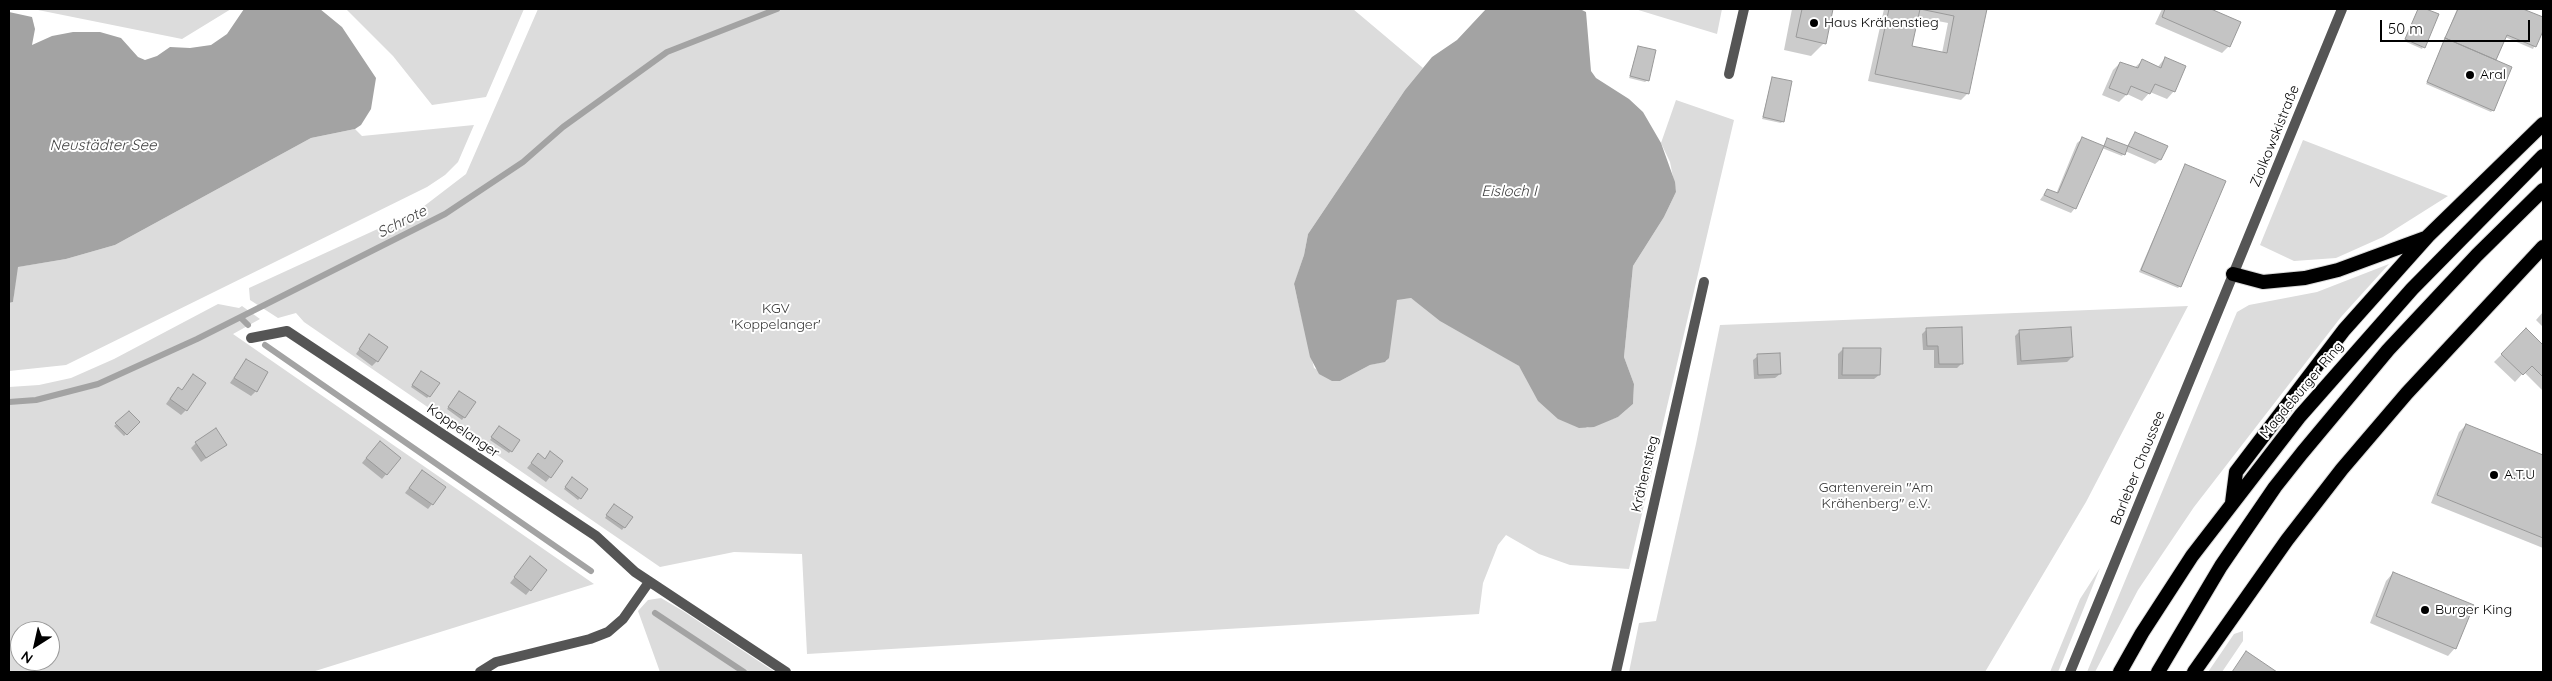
<!DOCTYPE html>
<html>
<head>
<meta charset="utf-8">
<style>
  body { margin:0 }
  #map { position:relative; width:2552px; height:681px; overflow:hidden; background:#fff; font-family:Quicksand,sans-serif }
  canvas { display:block }
  .frame { position:absolute; inset:0; border:10px solid #000; pointer-events:none }
  .north { position:absolute; left:10px; top:621px; width:50px; height:50px; box-sizing:border-box; background:#fff; border:1px solid #999; border-radius:50%; rotate:215deg; font-size:14px; font-weight:700; line-height:20px; text-align:center; color:#000 }
  .north::after { content:''; display:block; margin:auto; width:18px; height:22px; background:#000; clip-path:polygon(50% 0,100% 100%,50% 72%,0 100%) }
  .scale { position:absolute; left:2380px; top:20px; width:150px; height:22px; box-sizing:border-box; border:2px solid #000; border-top:0; padding-left:6px; font-size:15px; line-height:18px; white-space:nowrap; color:#000; -webkit-text-stroke:4px #fff; paint-order:stroke }
</style>
</head>
<body>
<div id="map">
<canvas width="2552" height="681"></canvas>
<div class="frame"></div>
<div class="north">N</div>
<div class="scale">50 m</div>
</div>
<script>
const g = document.querySelector('canvas').getContext('2d');
g.lineJoin = 'round';
function fill(path, color) {
  g.fillStyle = color;
  g.fill(path, 'evenodd');
}
function shape(rows) {
  const path = new Path2D();
  for (const r of rows) {
    path.moveTo(r[0], r[1]);
    for (let i = 2; i < r.length; i += 2) path.lineTo(r[i], r[i + 1]);
  }
  return path;
}
function strokePath(path, color, width, dash) {
  g.strokeStyle = color;
  g.lineWidth = width;
  g.lineCap = dash ? 'butt' : 'round';
  g.setLineDash(dash || []);
  g.stroke(path);
}
function drawText(font, color, halo, rows, align = 'center') {
  g.font = font + ' Quicksand,sans-serif';
  g.lineWidth = 4;
  g.setLineDash([]);
  g.textBaseline = 'middle';
  g.strokeStyle = halo;
  g.fillStyle = color;
  for (const [text, x, y, turn = 0] of rows) {
    g.save();
    g.translate(x, y);
    g.rotate((+turn || 0) * Math.PI / 180);
    g.textAlign = isNaN(turn) ? turn : align;
    if (halo) g.strokeText(text, 0, 0);
    g.fillText(text, 0, 0);
    g.restore();
  }
}
const green = shape([
  [33,9,231,9,182,39],
  [346,9,524,9,486,97,432,105,393,56],
  [538,9,1353,9,1423,68,1405,90,1308,234,1304,255,1294,285,1314,368,1340,381,1370,365,1387,361,1397,299,1411,298,1519,366,1525,374,1587,428,1618,417,1633,404,1634,384,1624,357,1633,266,1664,217,1676,192,1670,162,1661,143,1676,100,1734,120,1629,569,1570,565,1539,554,1506,535,1498,545,1483,583,1479,614,807,654,802,554,734,552,660,567,304,322,296,313,278,318,250,300,249,288,419,210,466,174],
  [1635,9,1722,9,1717,34],
  [474,125,458,162,445,175,427,187,66,365,9,371,9,303,13,302,17,267,66,259,115,245,311,138,355,129,362,136],
  [2303,140,2448,196,2383,237,2336,258,2294,261,2260,245],
  [2389,264,2341,317,2194,507,2138,590,2095,672,2087,672,2237,312,2249,305,2317,292],
  [218,304,239,308,242,306,260,319,233,334,594,584,312,672,9,672,9,387,39,385,71,378,114,359],
  [20,631,50,631,50,661,20,661],
  [2188,306,2086,502,1985,672,1629,672,1639,623,1656,621,1696,444,1720,325],
  [2100,568,2058,672,2050,672,2080,599],
  [661,598,683,611,775,672,660,672,638,611,648,600],
  [2243,631,2243,641,2222,672,2208,672,2234,634]
]);
const water = shape([
  [244,9,320,9,342,27,376,78,371,109,361,125,355,129,311,138,115,245,66,259,18,267,13,302,9,303,9,12,32,17,35,29,32,45,52,36,73,32,100,32,121,38,138,57,145,60,157,56,170,47,190,48,211,45,227,34],
  [1486,9,1580,9,1586,12,1591,71,1596,78,1629,99,1643,112,1661,143,1675,182,1676,192,1664,217,1633,266,1624,357,1634,384,1633,404,1618,417,1594,427,1579,428,1558,419,1538,401,1519,366,1440,321,1411,298,1397,300,1389,358,1385,362,1370,365,1340,381,1332,381,1319,374,1310,357,1294,284,1304,255,1308,234,1405,90,1432,57,1457,40]
]);
const shadow = shape([
  [1792,9,1832,9,1824,43,1811,56,1784,50],
  [1884,9,1986,9,1968,93,1961,100,1868,81],
  [1917,17,1948,23,1942,53,1910,47],
  [2162,9,2207,9,2239,23,2229,46,2222,53,2155,24],
  [2418,9,2438,15,2422,49,2404,41],
  [2457,9,2520,9,2543,19,2543,28,2533,49,2505,37,2495,61,2493,110,2491,112,2426,84],
  [1638,47,1648,80,1645,82,1629,78],
  [2165,58,2174,91,2167,99,2150,92,2142,101,2127,94,2119,102,2102,95,2113,70,2120,63,2134,68,2142,61,2157,68],
  [1772,78,1783,121,1781,123,1762,119],
  [2136,133,2160,160,2155,164,2125,151,2122,156,2102,148,2075,208,2071,213,2040,200,2047,190,2056,194,2077,143,2082,139,2103,147,2108,139,2127,147],
  [2185,165,2180,286,2178,288,2139,272],
  [2543,312,2543,327,2536,320],
  [1927,329,1962,363,1957,368,1934,368,1934,350,1923,350,1922,334],
  [2526,330,2543,346,2543,391,2524,372,2515,382,2494,362],
  [2020,331,2072,357,2067,362,2017,365,2015,336],
  [365,341,377,361,372,366,356,354],
  [1843,349,1879,375,1874,379,1838,379,1838,354],
  [1758,356,1780,374,1775,378,1754,379,1753,360],
  [246,360,256,391,251,396,230,383],
  [419,374,429,396,427,398,411,387],
  [193,376,186,410,181,415,166,404,173,394,178,389,181,391],
  [457,394,474,403,462,420,447,409],
  [129,412,138,422,124,436,114,426],
  [2466,425,2543,456,2543,548,2431,503,2459,432],
  [498,429,511,451,509,453,490,440],
  [196,443,225,445,201,462,191,448],
  [375,447,399,459,382,479,362,463],
  [550,453,550,477,546,482,527,468,538,455,544,460],
  [422,471,432,504,428,509,405,493],
  [570,480,580,498,578,500,564,489],
  [612,507,632,517,622,530,605,518],
  [526,563,530,590,526,595,510,583],
  [2393,573,2455,648,2448,656,2370,623,2386,581]
]);
const stream = shape([
  [241,318,248,325],
  [265,345,591,571],
  [9,402,36,400,98,384,197,339,445,214,523,162,563,127,667,52,777,9],
  [655,613,744,672]
]);
const building = shape([
  [1802,9,1833,9,1826,44,1796,37,1802,9],
  [1889,9,1920,9,1912,46,1947,53,1954,16,1920,9,1987,9,1969,94,1875,74,1889,9],
  [2165,9,2211,9,2241,22,2230,47,2162,17,2165,9],
  [2418,9,2426,9,2439,14,2425,48,2405,39,2418,9],
  [2458,9,2523,9,2543,17,2543,31,2536,47,2507,35,2496,60,2445,38,2458,9],
  [2445,38,2512,67,2494,111,2427,82,2445,38],
  [1638,46,1656,50,1649,81,1630,76,1638,46],
  [2165,57,2186,66,2175,92,2155,84,2150,94,2131,86,2127,95,2109,88,2120,62,2138,68,2142,59,2161,68,2165,57],
  [1772,77,1792,81,1784,122,1763,117,1772,77],
  [2135,132,2168,146,2161,160,2128,146,2135,132],
  [2082,137,2104,146,2076,209,2044,195,2047,189,2058,193,2082,137],
  [2107,138,2128,146,2125,155,2104,146,2107,138],
  [2185,164,2226,181,2181,287,2141,270,2185,164],
  [1962,327,1963,364,1939,364,1938,346,1927,346,1926,328,1962,327],
  [2071,327,2073,357,2021,361,2019,330,2071,327],
  [2526,328,2543,345,2543,377,2532,366,2523,375,2501,354,2526,328],
  [369,334,388,347,378,362,359,349,369,334],
  [1843,348,1881,348,1880,375,1842,375,1843,348],
  [1780,353,1781,374,1758,375,1757,354,1780,353],
  [246,359,268,372,257,392,234,378,246,359],
  [421,371,440,383,430,397,412,385,421,371],
  [193,374,206,383,187,411,170,399,178,387,182,390,193,374],
  [459,391,476,402,465,418,448,407,459,391],
  [129,411,140,422,127,435,115,423,129,411],
  [2466,424,2543,455,2543,538,2437,495,2466,424],
  [499,426,520,440,512,452,491,437,499,426],
  [216,428,227,445,206,458,195,442,216,428],
  [380,441,401,458,387,475,366,458,380,441],
  [550,451,563,461,551,478,531,463,538,453,545,459,550,451],
  [422,470,446,487,433,505,409,488,422,470],
  [572,477,588,489,581,499,565,487,572,477],
  [614,504,633,517,625,528,606,515,614,504],
  [530,556,547,570,531,591,514,577,530,556],
  [2393,572,2474,605,2456,649,2376,616,2393,572],
  [2246,651,2277,672,2232,672,2246,651]
]);
const minor = shape([
  [1729,74,1744,9],
  [251,338,287,331,596,536,635,572,786,672],
  [480,672,496,662,590,639,608,632,623,619,649,582],
  [1616,672,1704,282]
]);
const tertiary = shape([
  [2070,672,2342,9]
]);
const trunk = shape([
  [2233,274,2263,282,2305,278,2338,270,2425,238],
  [2232,503,2236,472,2344,330,2428,236,2543,124],
  [2120,672,2142,633,2192,556,2300,416,2412,289,2543,156],
  [2158,672,2221,566,2275,487,2302,453,2388,350,2477,255,2543,190],
  [2194,672,2287,540,2342,469,2407,393,2543,247]
]);
const markers = [
  [1814,23,5,"#000"],
  [2470,75,5,"#000"],
  [2494,475,5,"#000"],
  [2425,610,5,"#000"]
];
const poiNames = [
  ["Haus Krähenstieg",1824,23],
  ["Aral",2480,75],
  ["A.T.U",2504,475],
  ["Burger King",2435,610]
];
const streetNames = [
  ["Ziolkowskistraße",2275,136,-68],
  ["Magdeburger Ring",2302,390,-50],
  ["Koppelanger",463,431,34],
  ["Barleber Chaussee",2138,468,-68],
  ["Krähenstieg",1645,474,-77]
];
const parkNames = [
  ["KGV",776,309],
  ["'Koppelanger'",776,325],
  ["Gartenverein \"Am",1876,488],
  ["Krähenberg\" e.V.",1876,504]
];
const waterNames = [
  ["Neustädter See",103,145],
  ["Eisloch I",1509,191],
  ["Schrote",402,222,-27]
];
fill(green, '#dcdcdc');
fill(water, '#a3a3a3');
fill(shadow, '#0003');
strokePath(stream, '#a3a3a3', 6);
fill(building, '#c4c4c4');
strokePath(building, '#999', 1);
strokePath(trunk, '#dbdbdb', 16);
strokePath(minor, '#555', 10);
strokePath(tertiary, '#555', 10);
strokePath(trunk, '#000', 14);
for (const [x, y, r, color] of markers) {
  const dot = new Path2D();
  dot.arc(x, y, r, 0, 2 * Math.PI);
  g.fillStyle = color;
  g.fill(dot);
  strokePath(dot, '#fff', 2);
}
drawText('14px', '#000', '#fff', poiNames, 'left');
drawText('14px', '#000', '#fff', streetNames);
drawText('14px', '#333', '#fff', parkNames);
drawText('italic 15px', '#444', '#fff', waterNames);
</script>
</body>
</html>
